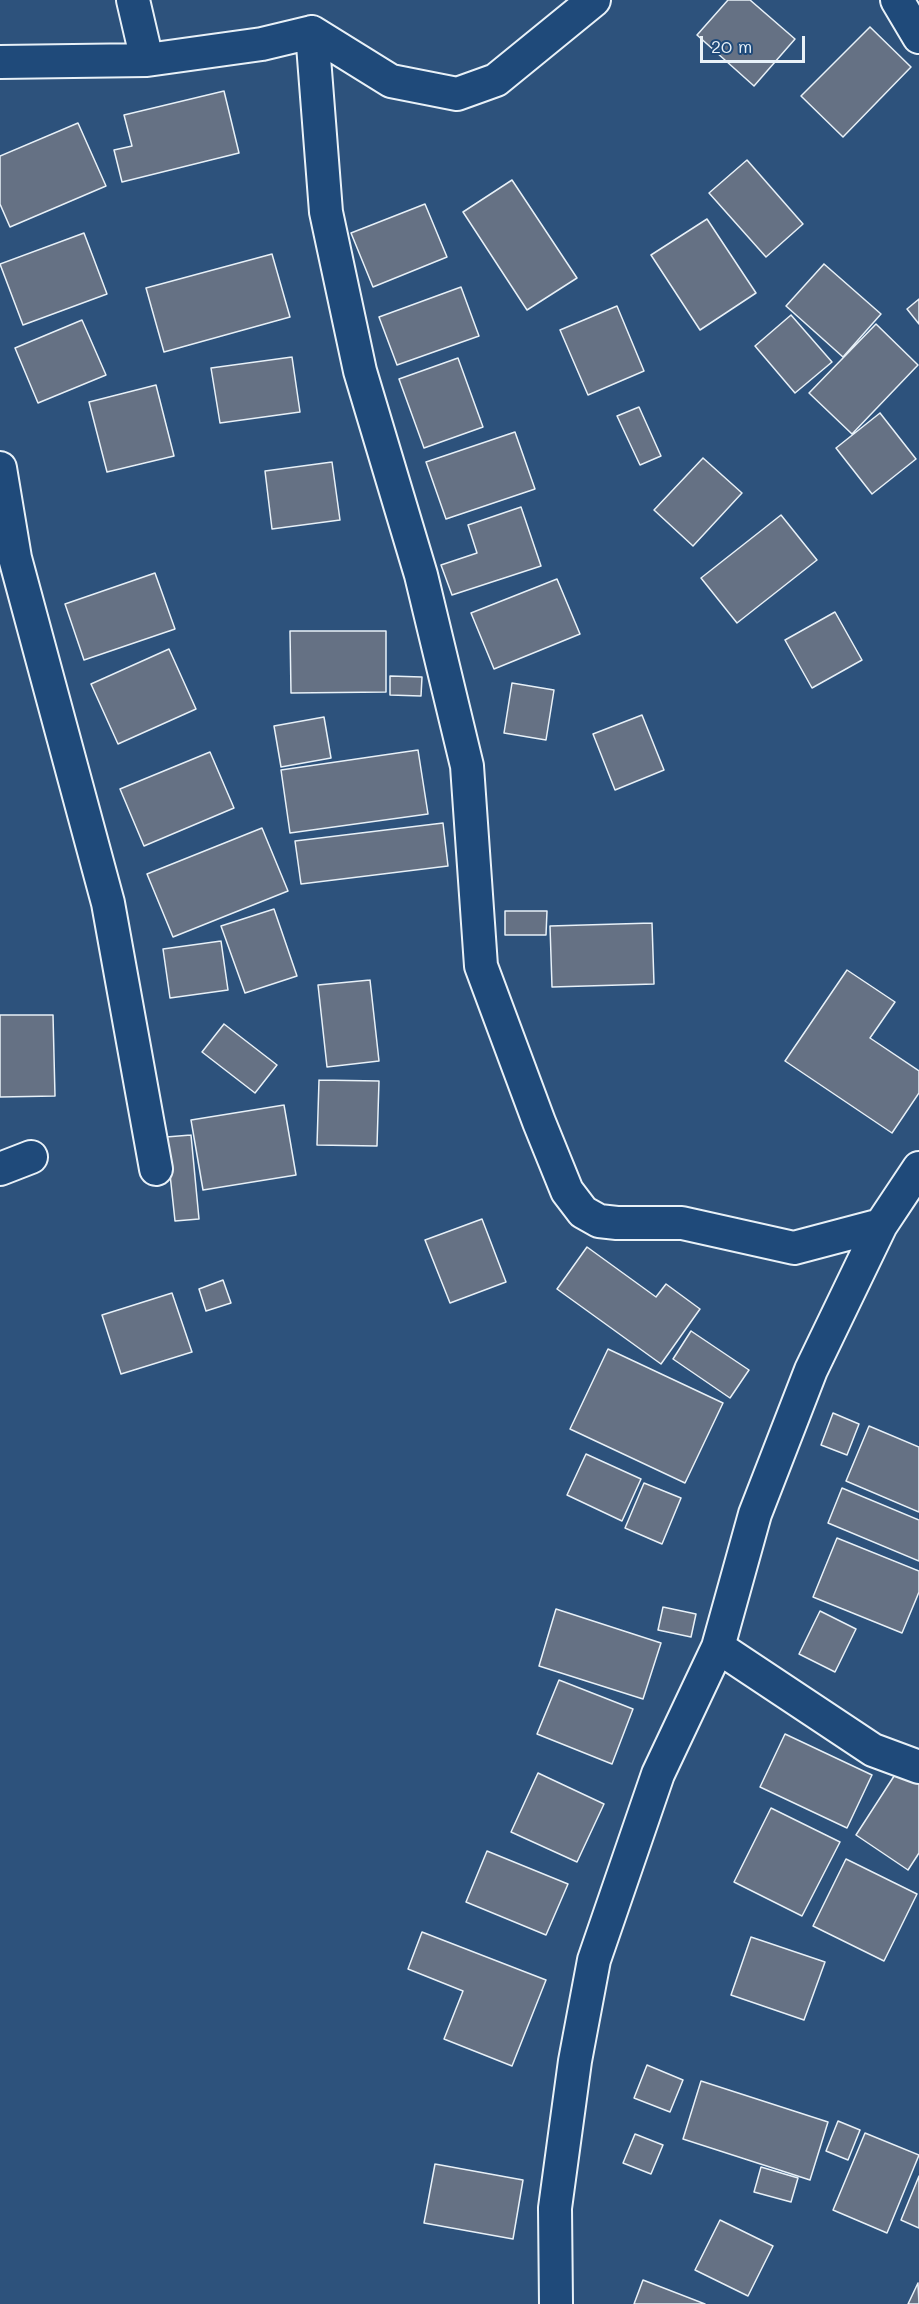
<!DOCTYPE html>
<html>
<head>
<meta charset="utf-8">
<style>
  body { margin:0 }
  #map { position:relative; width:919px; height:2304px; overflow:hidden; background:#2d527c; font-family:Mali,sans-serif }
  canvas { display:block }
  .scale { position:absolute; left:700px; top:36px; width:105px; height:27px; box-sizing:border-box; border:3px solid #e8f1f8; border-top:0; padding-left:8px; font-size:18px; line-height:21px; white-space:nowrap; color:#e8f1f8; -webkit-text-stroke:4px #1f4a7a; paint-order:stroke }
</style>
</head>
<body>
<div id="map">
<canvas width="919" height="2304"></canvas>
<div class="scale">20 m</div>
</div>
<script>
const g = document.querySelector('canvas').getContext('2d');
g.lineJoin = 'round';
function fill(path, color) {
  g.fillStyle = color;
  g.fill(path, 'evenodd');
}
function shape(rows) {
  const path = new Path2D();
  for (const r of rows) {
    path.moveTo(r[0], r[1]);
    for (let i = 2; i < r.length; i += 2) path.lineTo(r[i], r[i + 1]);
  }
  return path;
}
function strokePath(path, color, width, dash) {
  g.strokeStyle = color;
  g.lineWidth = width;
  g.lineCap = dash ? 'butt' : 'round';
  g.setLineDash(dash || []);
  g.stroke(path);
}
const building = shape([
  [728,0,750,0,795,39,754,86,697,35,728,0],
  [870,27,911,67,843,137,801,96,870,27],
  [224,91,239,153,122,182,114,150,132,146,124,115,224,91],
  [78,123,106,186,10,227,0,204,0,156,78,123],
  [747,160,803,224,766,257,709,193,747,160],
  [512,180,577,278,527,310,463,212,512,180],
  [425,204,447,257,373,287,351,233,425,204],
  [707,219,756,293,700,330,651,255,707,219],
  [84,233,107,294,23,325,0,264,84,233],
  [272,254,290,317,164,352,146,288,272,254],
  [824,264,881,314,843,357,786,306,824,264],
  [461,287,479,336,397,365,379,317,461,287],
  [919,299,919,324,907,309,919,299],
  [617,306,644,371,588,395,560,330,617,306],
  [791,315,832,362,795,393,755,346,791,315],
  [82,320,106,375,38,403,15,348,82,320],
  [876,324,918,365,852,434,809,393,876,324],
  [292,357,300,412,220,423,211,368,292,357],
  [458,358,483,427,424,448,399,379,458,358],
  [156,385,174,456,107,472,89,402,156,385],
  [639,407,661,456,640,465,617,416,639,407],
  [880,413,916,459,872,494,836,448,880,413],
  [515,432,535,489,446,519,426,462,515,432],
  [703,458,742,493,693,546,654,510,703,458],
  [332,462,340,520,272,529,265,471,332,462],
  [521,507,541,566,452,595,441,565,477,553,468,525,521,507],
  [781,515,817,560,737,623,701,578,781,515],
  [155,573,175,629,84,660,65,604,155,573],
  [557,579,580,634,494,669,471,613,557,579],
  [835,612,862,660,812,688,785,640,835,612],
  [290,631,386,631,386,692,291,693,290,631],
  [169,649,196,709,118,744,91,684,169,649],
  [390,676,422,677,421,696,390,695,390,676],
  [512,683,554,690,546,740,504,733,512,683],
  [642,715,664,770,615,790,593,734,642,715],
  [324,717,331,758,281,767,274,726,324,717],
  [418,750,428,814,290,833,281,770,418,750],
  [210,752,234,808,144,846,120,789,210,752],
  [443,823,448,866,301,884,295,841,443,823],
  [262,828,288,891,173,937,147,874,262,828],
  [274,909,297,976,245,993,221,926,274,909],
  [505,911,547,911,546,935,505,935,505,911],
  [652,923,654,984,552,987,550,926,652,923],
  [221,941,228,990,170,998,163,949,221,941],
  [847,970,895,1002,870,1038,919,1071,919,1093,892,1133,785,1061,847,970],
  [370,980,379,1061,327,1067,318,985,370,980],
  [0,1015,53,1015,55,1096,0,1097,0,1015],
  [224,1024,277,1065,255,1093,202,1052,224,1024],
  [319,1080,379,1081,377,1146,317,1145,319,1080],
  [284,1105,296,1175,203,1190,191,1120,284,1105],
  [191,1135,199,1219,175,1221,166,1137,191,1135],
  [482,1219,506,1282,450,1303,425,1240,482,1219],
  [587,1247,656,1297,666,1284,700,1309,661,1364,557,1289,587,1247],
  [223,1280,231,1303,206,1311,199,1289,223,1280],
  [172,1293,192,1352,121,1374,102,1315,172,1293],
  [691,1331,749,1370,730,1398,673,1359,691,1331],
  [608,1349,723,1403,685,1483,570,1429,608,1349],
  [833,1413,859,1424,847,1455,821,1445,833,1413],
  [869,1426,919,1447,919,1512,846,1481,869,1426],
  [586,1454,641,1479,622,1521,567,1495,586,1454],
  [644,1483,681,1498,662,1544,625,1528,644,1483],
  [842,1488,919,1520,919,1561,828,1523,842,1488],
  [837,1538,919,1571,919,1592,902,1633,813,1597,837,1538],
  [663,1607,696,1614,691,1637,658,1630,663,1607],
  [556,1609,661,1643,643,1699,539,1666,556,1609],
  [820,1611,856,1629,835,1672,799,1654,820,1611],
  [559,1680,633,1709,612,1764,537,1734,559,1680],
  [785,1734,872,1775,847,1828,760,1787,785,1734],
  [898,1770,919,1783,919,1853,908,1870,856,1835,898,1770],
  [538,1773,604,1804,577,1862,511,1832,538,1773],
  [771,1808,840,1842,802,1916,734,1882,771,1808],
  [487,1851,568,1884,546,1935,466,1902,487,1851],
  [846,1859,917,1894,884,1961,813,1926,846,1859],
  [422,1932,546,1980,512,2066,444,2039,463,1991,408,1969,422,1932],
  [751,1937,825,1962,804,2020,731,1995,751,1937],
  [647,2065,683,2080,670,2112,634,2098,647,2065],
  [701,2081,828,2122,810,2180,683,2139,701,2081],
  [838,2121,860,2130,848,2160,826,2151,838,2121],
  [865,2133,919,2155,887,2233,833,2210,865,2133],
  [635,2134,663,2145,651,2174,623,2163,635,2134],
  [435,2164,523,2180,513,2239,424,2223,435,2164],
  [761,2167,798,2178,791,2202,754,2192,761,2167],
  [919,2176,919,2228,901,2220,919,2176],
  [720,2220,773,2246,748,2296,695,2270,720,2220],
  [643,2280,705,2304,634,2304,643,2280],
  [918,2283,919,2304,908,2304,918,2283]
]);
const minor = shape([
  [133,0,147,60],
  [897,0,919,37],
  [312,32,326,212,360,371,421,575,467,766,481,966,539,1122,567,1191,583,1212,599,1221,617,1223,682,1223,794,1248,881,1225],
  [0,62,147,60,262,44,312,32,391,81,457,94,496,80,594,0],
  [0,468,15,558,108,903,156,1169],
  [0,1169,31,1157],
  [718,1647,873,1750,919,1767],
  [556,2304,555,2208,575,2061,594,1960,658,1774,718,1647,755,1514,811,1370,881,1225,919,1168]
]);
fill(building, '#657184');
strokePath(building, '#e8f1f8', 1.5);
strokePath(minor, '#e8f1f8', 36);
strokePath(minor, '#1f4a7a', 32);
</script>
</body>
</html>
